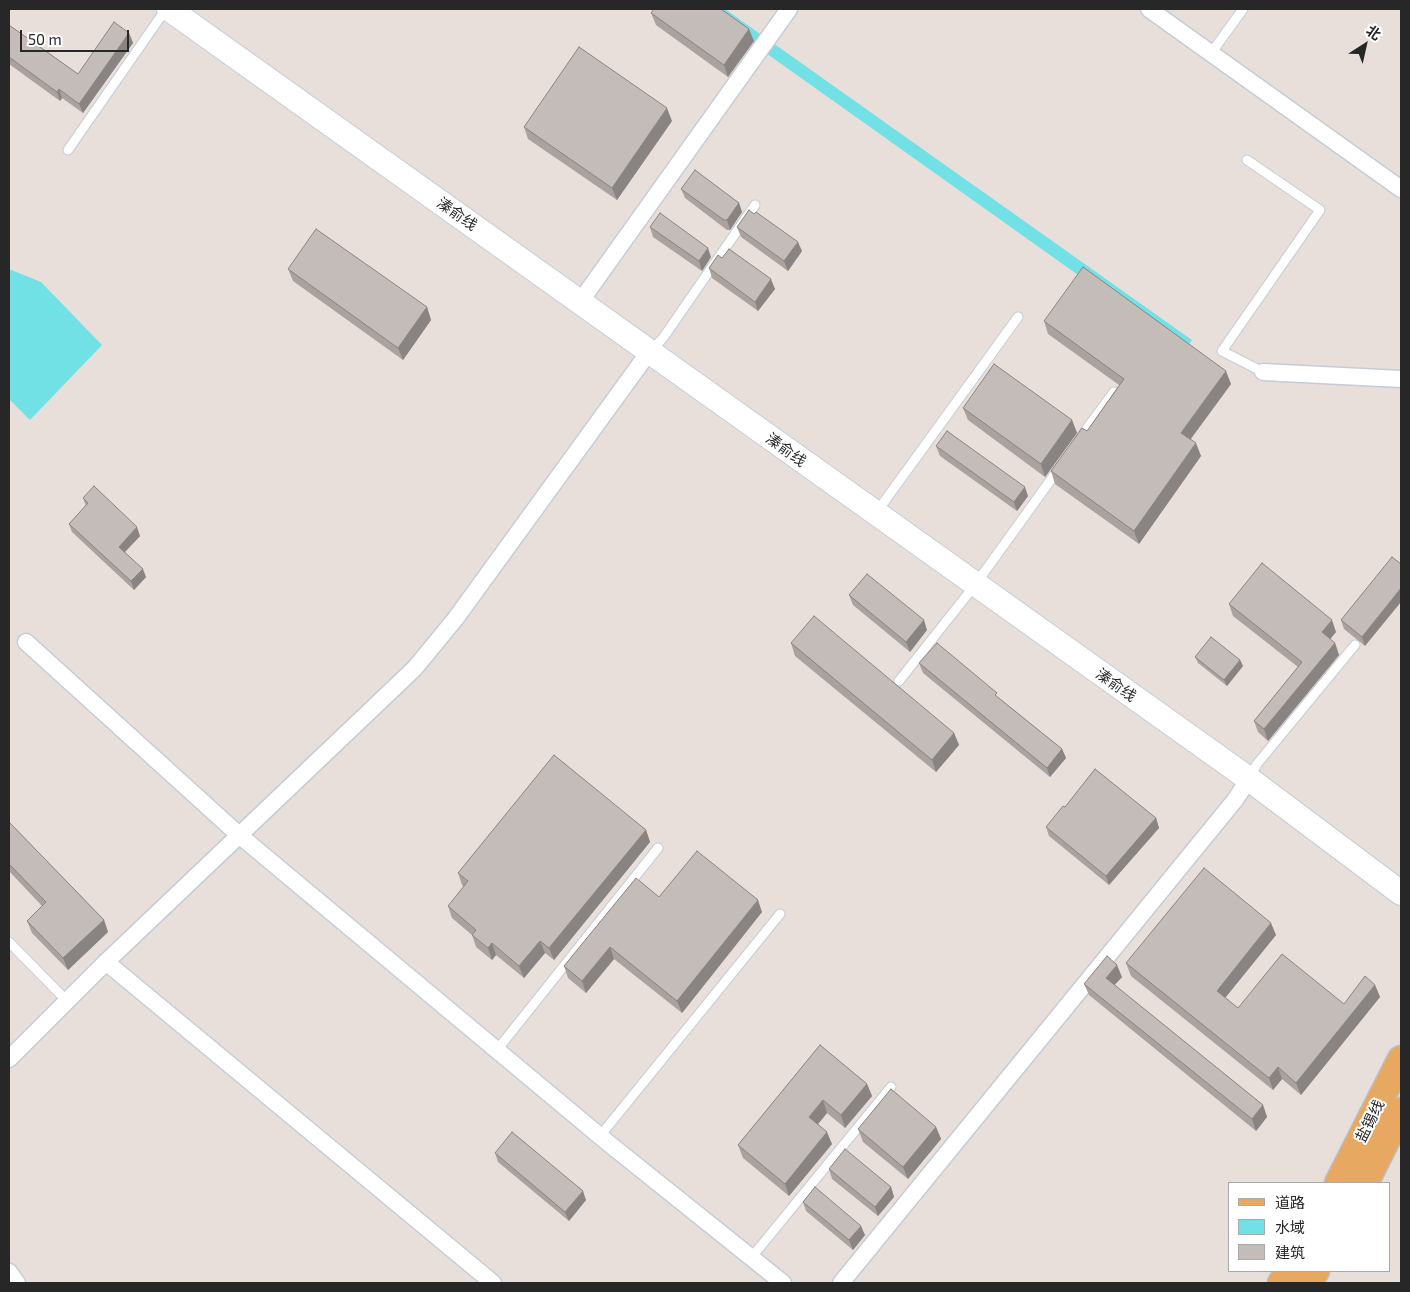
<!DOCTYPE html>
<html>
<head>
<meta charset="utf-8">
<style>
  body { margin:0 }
  #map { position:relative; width:1410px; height:1292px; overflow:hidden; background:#e9dfda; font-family:"Exo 2","Noto Sans SC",sans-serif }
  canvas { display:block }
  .frame { position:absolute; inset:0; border:10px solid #272727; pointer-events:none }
  .legend { position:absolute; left:1228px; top:1182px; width:162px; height:90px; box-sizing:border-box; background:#fff; border:1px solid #a9a9a9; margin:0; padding:6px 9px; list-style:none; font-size:15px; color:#272727 }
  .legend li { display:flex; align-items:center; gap:10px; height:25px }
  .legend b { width:25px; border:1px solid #a9a9a9 }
  .north { position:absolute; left:1340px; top:20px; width:50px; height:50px; -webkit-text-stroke:4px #fff; paint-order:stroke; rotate:35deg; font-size:14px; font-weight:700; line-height:20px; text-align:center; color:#272727 }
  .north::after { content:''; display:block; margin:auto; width:18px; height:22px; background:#272727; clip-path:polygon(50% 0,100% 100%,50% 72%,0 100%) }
  .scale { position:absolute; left:20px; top:30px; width:109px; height:22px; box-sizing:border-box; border:2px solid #272727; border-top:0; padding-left:6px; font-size:15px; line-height:18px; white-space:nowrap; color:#272727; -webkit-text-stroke:4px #fff; paint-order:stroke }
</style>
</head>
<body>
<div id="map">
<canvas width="1410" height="1292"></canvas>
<div class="frame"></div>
<ul class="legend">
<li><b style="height:6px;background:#e7a961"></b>道路</li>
<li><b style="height:14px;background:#72e1e6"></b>水域</li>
<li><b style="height:14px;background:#c4bcb9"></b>建筑</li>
</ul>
<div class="north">北</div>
<div class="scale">50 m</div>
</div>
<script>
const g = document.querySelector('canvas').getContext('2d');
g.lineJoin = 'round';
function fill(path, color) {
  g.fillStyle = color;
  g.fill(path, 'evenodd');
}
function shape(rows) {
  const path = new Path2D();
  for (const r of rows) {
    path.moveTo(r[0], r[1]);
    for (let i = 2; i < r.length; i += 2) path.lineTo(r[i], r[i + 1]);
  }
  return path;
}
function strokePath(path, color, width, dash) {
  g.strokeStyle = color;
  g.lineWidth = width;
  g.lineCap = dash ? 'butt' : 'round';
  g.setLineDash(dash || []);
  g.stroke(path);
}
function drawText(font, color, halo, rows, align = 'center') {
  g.font = font + ' "Exo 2","Noto Sans SC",sans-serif';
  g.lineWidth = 4;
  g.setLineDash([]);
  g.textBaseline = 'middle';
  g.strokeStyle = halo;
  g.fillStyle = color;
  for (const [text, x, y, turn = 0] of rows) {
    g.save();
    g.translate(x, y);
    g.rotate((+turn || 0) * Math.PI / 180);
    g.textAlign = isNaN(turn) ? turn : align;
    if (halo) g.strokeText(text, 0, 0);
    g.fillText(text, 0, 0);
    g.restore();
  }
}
const water = shape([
  [704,9,725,9,1192,340,1185,351],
  [9,269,41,282,102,345,30,420,9,399]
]);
const lane = shape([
  [1212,52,1243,9],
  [68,150,166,9],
  [1247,160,1320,210,1222,351,1263,372],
  [651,351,663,338,755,205],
  [1080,438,1114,392],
  [876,513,1018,317],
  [899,681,975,585,1060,467],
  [1249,778,1257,764,1355,645],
  [9,942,67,1001],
  [497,1050,658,848],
  [600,1136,780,914],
  [751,1258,891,1087]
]);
const street = shape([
  [1149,9,1401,189],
  [580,302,789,9],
  [1263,372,1401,379],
  [26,642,239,835,607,1142,783,1283],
  [106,962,493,1283],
  [9,1059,106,962,415,668,456,618,649,352],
  [9,1272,17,1283],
  [841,1283,1235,800,1249,779]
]);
const secondary = shape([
  [169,9,1249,779,1401,893]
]);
const primary = shape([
  [1338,1183,1401,1059],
  [1365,1183,1401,1111],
  [1281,1283,1289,1271],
  [1308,1283,1316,1271]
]);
const wall = shape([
  [651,13,754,41,728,77,656,25],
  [9,25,78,74,129,33,133,43,83,113,62,98,60,101,9,64],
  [672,121,617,200,528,139,524,127],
  [681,189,739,203,742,212,730,230,727,230,685,198],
  [650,227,711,257,702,271,653,237],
  [737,227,802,251,788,271,741,237],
  [722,258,775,289,758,311,712,278,709,268],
  [288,269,427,307,431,320,403,360,293,281],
  [1044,321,1231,384,1191,439,1201,456,1139,544,1055,484,1051,471,1087,431,1119,385,1048,334],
  [963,408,1072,420,1077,433,1045,477,968,420],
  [936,446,1028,496,1017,511,940,456],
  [83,498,140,536,125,552,146,577,134,590,72,532,69,524,86,506],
  [1401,564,1365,646,1344,629,1341,620],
  [849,595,927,630,910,652,853,605],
  [1229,604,1336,632,1330,639,1335,643,1339,655,1268,741,1258,732,1254,721,1298,667,1233,616],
  [791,643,954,733,959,745,936,772,795,656],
  [1195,657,1240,660,1243,666,1227,686,1198,663],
  [919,663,999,698,1062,749,1066,758,1050,777,923,673],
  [1065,807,1156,818,1159,828,1109,885,1049,836,1046,827],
  [9,822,104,920,108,932,68,970,32,933,27,921,42,906,9,871],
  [646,830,650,842,554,960,545,953,524,978,496,955,492,960,476,947,472,935,452,918,448,906,464,887,462,885,458,873],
  [659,897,762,912,682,1013,614,959,586,993,568,978,564,966],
  [1276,935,1225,998,1238,1008,1344,1004,1375,985,1380,997,1301,1095,1282,1079,1273,1090,1131,976,1126,963],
  [1122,977,1114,985,1263,1105,1267,1117,1256,1131,1089,995,1084,984],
  [820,1045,867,1084,872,1096,845,1128,827,1113,818,1124,832,1144,789,1196,743,1158,738,1145],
  [936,1127,941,1139,908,1179,863,1142,858,1129],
  [495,1153,586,1200,569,1221,498,1162],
  [829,1169,891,1187,894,1197,878,1216,832,1179],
  [803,1202,865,1235,853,1250,806,1211]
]);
const shadedWall = shape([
  [749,29,754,41,728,77,724,65],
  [129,33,133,43,83,113,79,104],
  [59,89,62,98,60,101,57,92],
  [667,108,672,121,617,200,612,188],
  [739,203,742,212,730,230,727,220],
  [798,242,802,251,788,271,784,261],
  [708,248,711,257,702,271,699,261],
  [771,279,775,289,758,311,755,302],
  [427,307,431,320,403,360,398,348],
  [1226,371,1231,384,1186,445,1181,433],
  [1072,420,1077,433,1045,477,1041,464],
  [1196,443,1201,456,1139,544,1134,531],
  [1025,487,1028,496,1017,511,1014,502],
  [137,527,140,536,122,555,119,547],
  [143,569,146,577,134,590,131,581],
  [1401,588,1401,602,1365,646,1362,637],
  [924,620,927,630,910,652,906,642],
  [1332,620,1336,632,1326,644,1322,632],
  [1335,643,1339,655,1268,741,1264,729],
  [1240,660,1243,666,1227,686,1224,680],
  [954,733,959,745,936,772,932,760],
  [1062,749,1066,758,1050,777,1047,768],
  [1156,818,1159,828,1109,885,1106,876],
  [646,830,650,842,554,960,549,948],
  [758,900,762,912,682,1013,677,1001],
  [104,920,108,932,68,970,63,958],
  [1271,923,1276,935,1221,1003,1217,991],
  [540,941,545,953,524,978,519,966],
  [492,943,496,955,492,960,488,948],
  [610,947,614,959,586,993,582,981],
  [1117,965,1122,977,1110,990,1106,978],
  [1375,985,1380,997,1301,1095,1296,1083],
  [1278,1067,1282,1079,1273,1090,1269,1078],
  [867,1084,872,1096,845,1128,841,1115],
  [823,1100,827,1113,814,1129,809,1117],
  [1263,1105,1267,1117,1256,1131,1252,1119],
  [936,1127,941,1139,908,1179,903,1167],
  [827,1132,832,1144,789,1196,785,1184],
  [891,1187,894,1197,878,1216,875,1207],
  [583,1191,586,1200,569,1221,565,1212],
  [861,1226,865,1235,853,1250,849,1240]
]);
const building = shape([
  [654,9,721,9,749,29,724,65,651,13,654,9],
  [114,22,129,33,79,104,59,89,57,92,9,57,9,25,78,74,114,22],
  [579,47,667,108,612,188,524,127,579,47],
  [695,170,739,203,727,220,724,220,681,189,695,170],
  [749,210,754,214,756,212,798,242,784,261,737,227,749,210],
  [660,213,708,248,699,261,650,227,660,213],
  [316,229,427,307,398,348,288,269,316,229],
  [729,249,771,279,755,302,709,268,718,255,722,258,729,249],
  [1083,267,1226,371,1181,433,1196,443,1134,531,1051,471,1082,428,1087,431,1124,379,1044,321,1083,267],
  [994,364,1072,420,1041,464,963,408,994,364],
  [947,431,1025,487,1014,502,936,446,947,431],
  [94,486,137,527,119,547,143,569,131,581,69,524,88,503,83,498,94,486],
  [1392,557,1401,564,1401,588,1362,637,1341,620,1392,557],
  [1262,563,1332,620,1322,632,1335,643,1264,729,1254,721,1302,662,1229,604,1262,563],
  [867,574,924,620,906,642,849,595,867,574],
  [814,616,954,733,932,760,791,643,814,616],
  [1211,637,1240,660,1224,680,1195,657,1211,637],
  [937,643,997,693,995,695,1062,749,1047,768,919,663,937,643],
  [554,755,646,830,549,948,540,941,519,966,492,943,488,948,472,935,476,930,448,906,468,881,458,873,554,755],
  [1095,769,1156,818,1106,876,1046,827,1063,806,1065,807,1095,769],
  [9,822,104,920,63,958,27,921,46,902,9,864,9,822],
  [697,851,758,900,677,1001,610,947,582,981,564,966,636,878,659,897,697,851],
  [1204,868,1271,923,1217,991,1238,1008,1282,954,1344,1004,1365,976,1375,985,1296,1083,1278,1067,1269,1078,1126,963,1204,868],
  [1107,956,1117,965,1106,978,1263,1105,1252,1119,1084,984,1107,956],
  [820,1045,867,1084,841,1115,823,1100,809,1117,827,1132,785,1184,738,1145,820,1045],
  [891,1089,936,1127,903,1167,858,1129,891,1089],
  [512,1132,583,1191,565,1212,495,1153,512,1132],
  [845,1149,891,1187,875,1207,829,1169,845,1149],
  [815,1187,861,1226,849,1240,803,1202,815,1187]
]);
const streetNames = [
  ["溱俞线",457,214,35],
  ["溱俞线",786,450,36],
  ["溱俞线",1116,685,35],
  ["盐锡线",1370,1121,-63]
];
fill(water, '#72e1e6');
strokePath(lane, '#c5ccd5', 11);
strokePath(street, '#c5ccd5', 19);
strokePath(secondary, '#c5ccd5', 26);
strokePath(primary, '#bebebe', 29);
strokePath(lane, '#fff', 9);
strokePath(street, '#fff', 16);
strokePath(secondary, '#fff', 24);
strokePath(primary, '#e7a961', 26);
fill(wall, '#a9a29f');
fill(shadedWall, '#898482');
fill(building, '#c4bcb9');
strokePath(building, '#898482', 1);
drawText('15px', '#272727', '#fff', streetNames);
</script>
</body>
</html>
